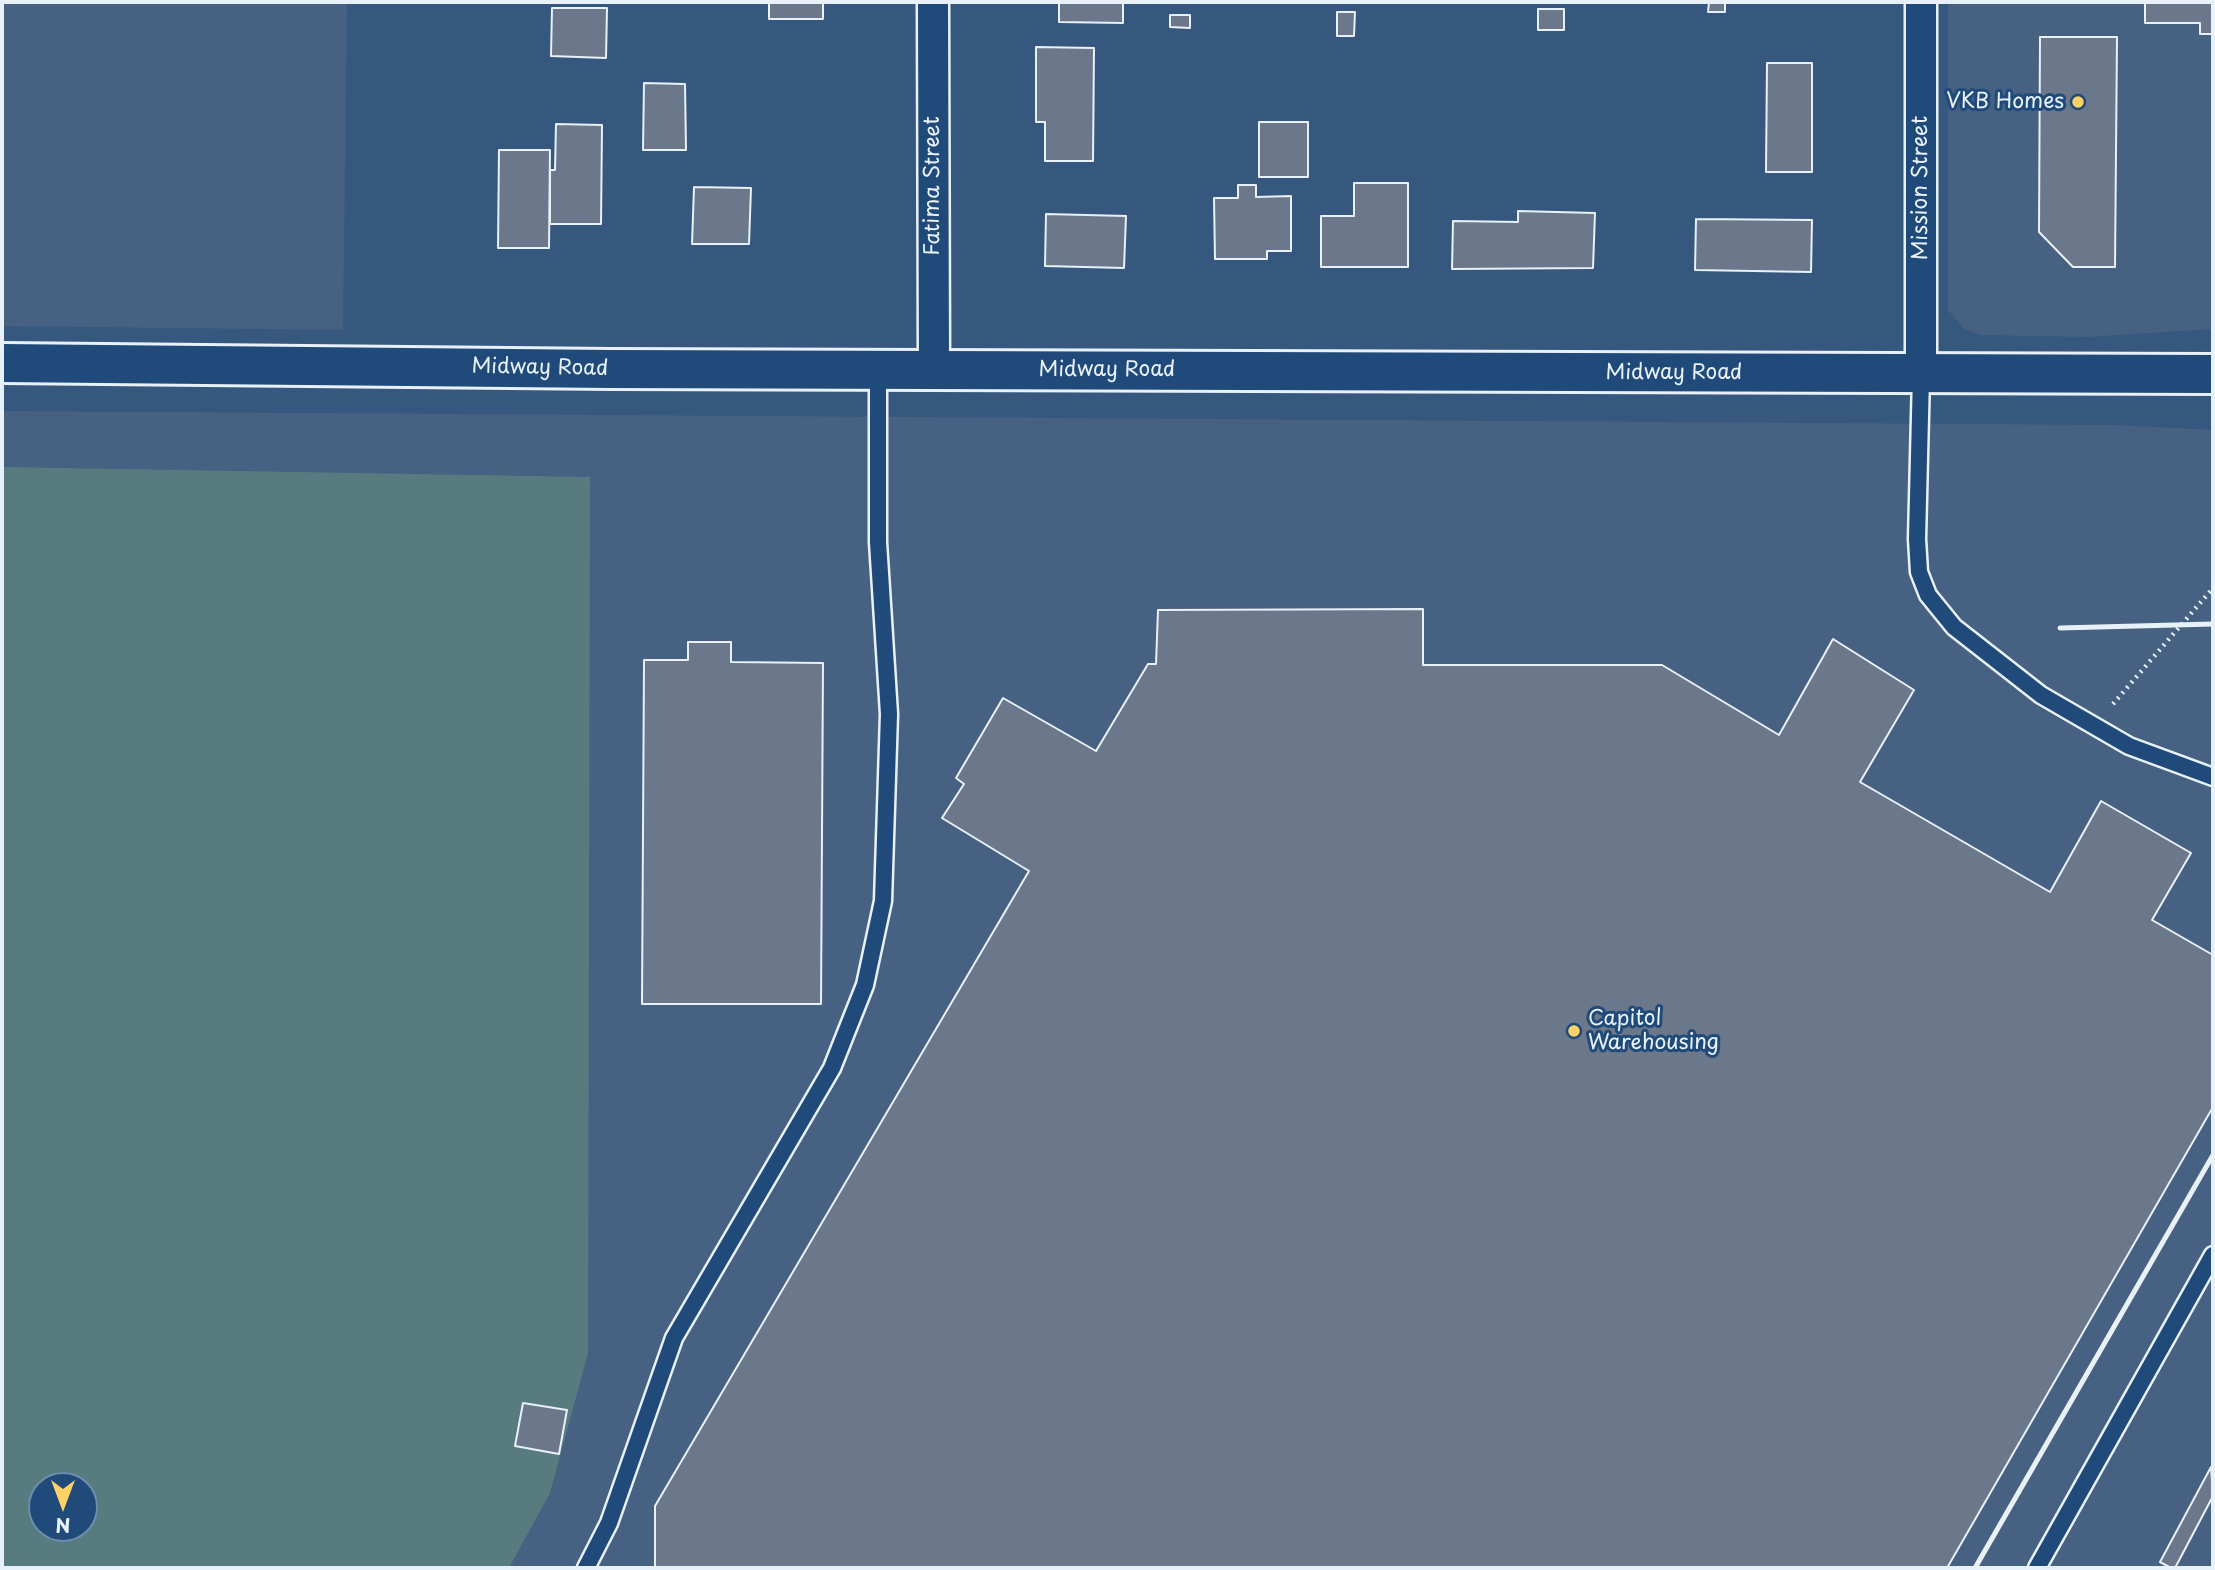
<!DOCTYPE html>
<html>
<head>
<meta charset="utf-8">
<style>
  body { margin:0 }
  #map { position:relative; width:2215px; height:1570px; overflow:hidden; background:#36587f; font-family:"Playpen Sans",sans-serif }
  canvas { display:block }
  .frame { position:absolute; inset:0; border:4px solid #e8f1f8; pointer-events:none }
  .north { position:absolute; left:28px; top:1472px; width:70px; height:70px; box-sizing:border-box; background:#1f4a7a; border:2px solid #6f8dac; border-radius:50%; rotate:180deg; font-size:19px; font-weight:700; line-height:28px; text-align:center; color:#e8f1f8 }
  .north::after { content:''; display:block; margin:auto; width:24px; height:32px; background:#ffd166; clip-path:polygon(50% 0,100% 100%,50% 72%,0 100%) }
</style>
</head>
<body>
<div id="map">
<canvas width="2215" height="1570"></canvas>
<div class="frame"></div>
<div class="north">N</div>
</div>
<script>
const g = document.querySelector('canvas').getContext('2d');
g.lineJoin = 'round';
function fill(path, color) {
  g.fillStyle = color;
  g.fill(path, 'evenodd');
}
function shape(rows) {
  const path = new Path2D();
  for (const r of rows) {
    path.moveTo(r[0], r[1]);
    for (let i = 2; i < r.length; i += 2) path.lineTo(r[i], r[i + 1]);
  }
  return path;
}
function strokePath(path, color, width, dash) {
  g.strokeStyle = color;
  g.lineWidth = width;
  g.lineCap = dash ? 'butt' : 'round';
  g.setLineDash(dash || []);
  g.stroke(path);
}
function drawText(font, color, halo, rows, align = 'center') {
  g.font = font + ' "Playpen Sans",sans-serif';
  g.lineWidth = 6;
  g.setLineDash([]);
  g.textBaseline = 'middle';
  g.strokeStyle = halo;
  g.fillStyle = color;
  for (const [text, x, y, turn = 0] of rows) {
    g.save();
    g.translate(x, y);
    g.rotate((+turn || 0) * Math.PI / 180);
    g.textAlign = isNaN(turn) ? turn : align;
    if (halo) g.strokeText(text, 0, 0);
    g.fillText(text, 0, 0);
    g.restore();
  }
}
const built = shape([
  [2,2,347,2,343,330,2,326],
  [1948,2,2213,2,2213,329,2087,337,1981,335,1963,328,1948,310],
  [2,411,2115,425,2213,430,2213,1568,2,1568],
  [42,1486,84,1486,84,1528,42,1528]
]);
const green = shape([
  [2,467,590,477,588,1353,550,1493,509,1568,2,1568],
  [42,1486,84,1486,84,1528,42,1528]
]);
const building = shape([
  [769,2,823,2,823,19,769,19,769,2],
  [1059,2,1123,2,1123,23,1059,22,1059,2],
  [1709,2,1725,2,1725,12,1708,12,1709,2],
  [2145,2,2213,2,2213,34,2200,34,2200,23,2145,23,2145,2],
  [552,8,607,8,606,58,551,56,552,8],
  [1538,9,1564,9,1564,30,1538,30,1538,9],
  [1337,12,1355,12,1354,36,1337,36,1337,12],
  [1170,15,1190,15,1190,28,1170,27,1170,15],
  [2040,37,2117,37,2115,267,2073,267,2039,232,2040,37],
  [1036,47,1094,48,1093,161,1045,161,1045,122,1036,122,1036,47],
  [1767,63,1812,63,1812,172,1766,172,1767,63],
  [644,83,685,84,686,150,643,150,644,83],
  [1259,122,1308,122,1308,177,1259,177,1259,122],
  [556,124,602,125,601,224,550,224,550,170,555,170,556,124],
  [499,150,550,150,549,248,498,248,499,150],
  [1354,183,1408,183,1408,267,1321,267,1321,216,1354,216,1354,183],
  [1238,185,1256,185,1256,197,1291,196,1291,251,1267,251,1267,259,1215,259,1214,198,1238,198,1238,185],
  [694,187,751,188,749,244,692,244,694,187],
  [1518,211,1595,213,1593,268,1452,269,1453,221,1518,222,1518,211],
  [1046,214,1126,216,1124,268,1045,266,1046,214],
  [1696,219,1812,220,1811,272,1695,270,1696,219],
  [1423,609,1423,665,1662,665,1779,735,1833,639,1914,690,1860,782,2050,892,2101,801,2191,853,2152,920,2213,955,2213,1107,1947,1568,655,1568,655,1506,1029,871,942,818,964,784,956,778,1003,698,1096,751,1148,664,1156,664,1158,610,1423,609],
  [688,642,731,642,731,662,823,663,821,1004,642,1004,644,660,688,660,688,642],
  [523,1403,567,1410,559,1454,515,1446,523,1403],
  [2211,1467,2213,1496,2175,1568,2171,1568,2160,1562,2211,1467]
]);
const path = shape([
  [2113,704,2213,588]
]);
const lane = shape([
  [1921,375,1917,539,1919,572,1928,595,1954,627,2041,695,2129,746,2213,777],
  [586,1568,609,1523,674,1338,832,1068,865,985,883,901,889,714,878,542,878,369],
  [2037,1568,2213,1255]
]);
const street = shape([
  [933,2,934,369],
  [1921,2,1921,375]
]);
const secondary = shape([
  [2,363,611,369,2213,374]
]);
const rail = shape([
  [2060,628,2213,624],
  [1975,1568,2213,1155]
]);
const markers = [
  [2078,102,7,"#ffd166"],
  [1574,1031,7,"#ffd166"]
];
const poiNames = [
  ["VKB Homes",2064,102],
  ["Capitol",1588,1019,"left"],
  ["Warehousing",1588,1043,"left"]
];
const streetNames = [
  ["Fatima Street",933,186,-90],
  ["Mission Street",1921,188,-90],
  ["Midway Road",540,368,1],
  ["Midway Road",1107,370],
  ["Midway Road",1674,373]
];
fill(built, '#466182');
fill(green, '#587b80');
fill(building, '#6b778a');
strokePath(building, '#e8f1f8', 2);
strokePath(lane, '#e8f1f8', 21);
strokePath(street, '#e8f1f8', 35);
strokePath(secondary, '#e8f1f8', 44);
strokePath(path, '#e8f1f8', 4.5, [2, 5]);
strokePath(lane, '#1f4a7a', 16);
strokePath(street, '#1f4a7a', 30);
strokePath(secondary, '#1f4a7a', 38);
strokePath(rail, '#e8f1f8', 5);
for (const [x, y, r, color] of markers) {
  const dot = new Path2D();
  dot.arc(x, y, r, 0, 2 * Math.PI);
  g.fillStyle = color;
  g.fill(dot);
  strokePath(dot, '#1f4a7a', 2.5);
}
drawText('21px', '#e8f1f8', '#1f4a7a', poiNames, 'right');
drawText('21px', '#e8f1f8', '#1f4a7a', streetNames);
</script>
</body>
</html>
